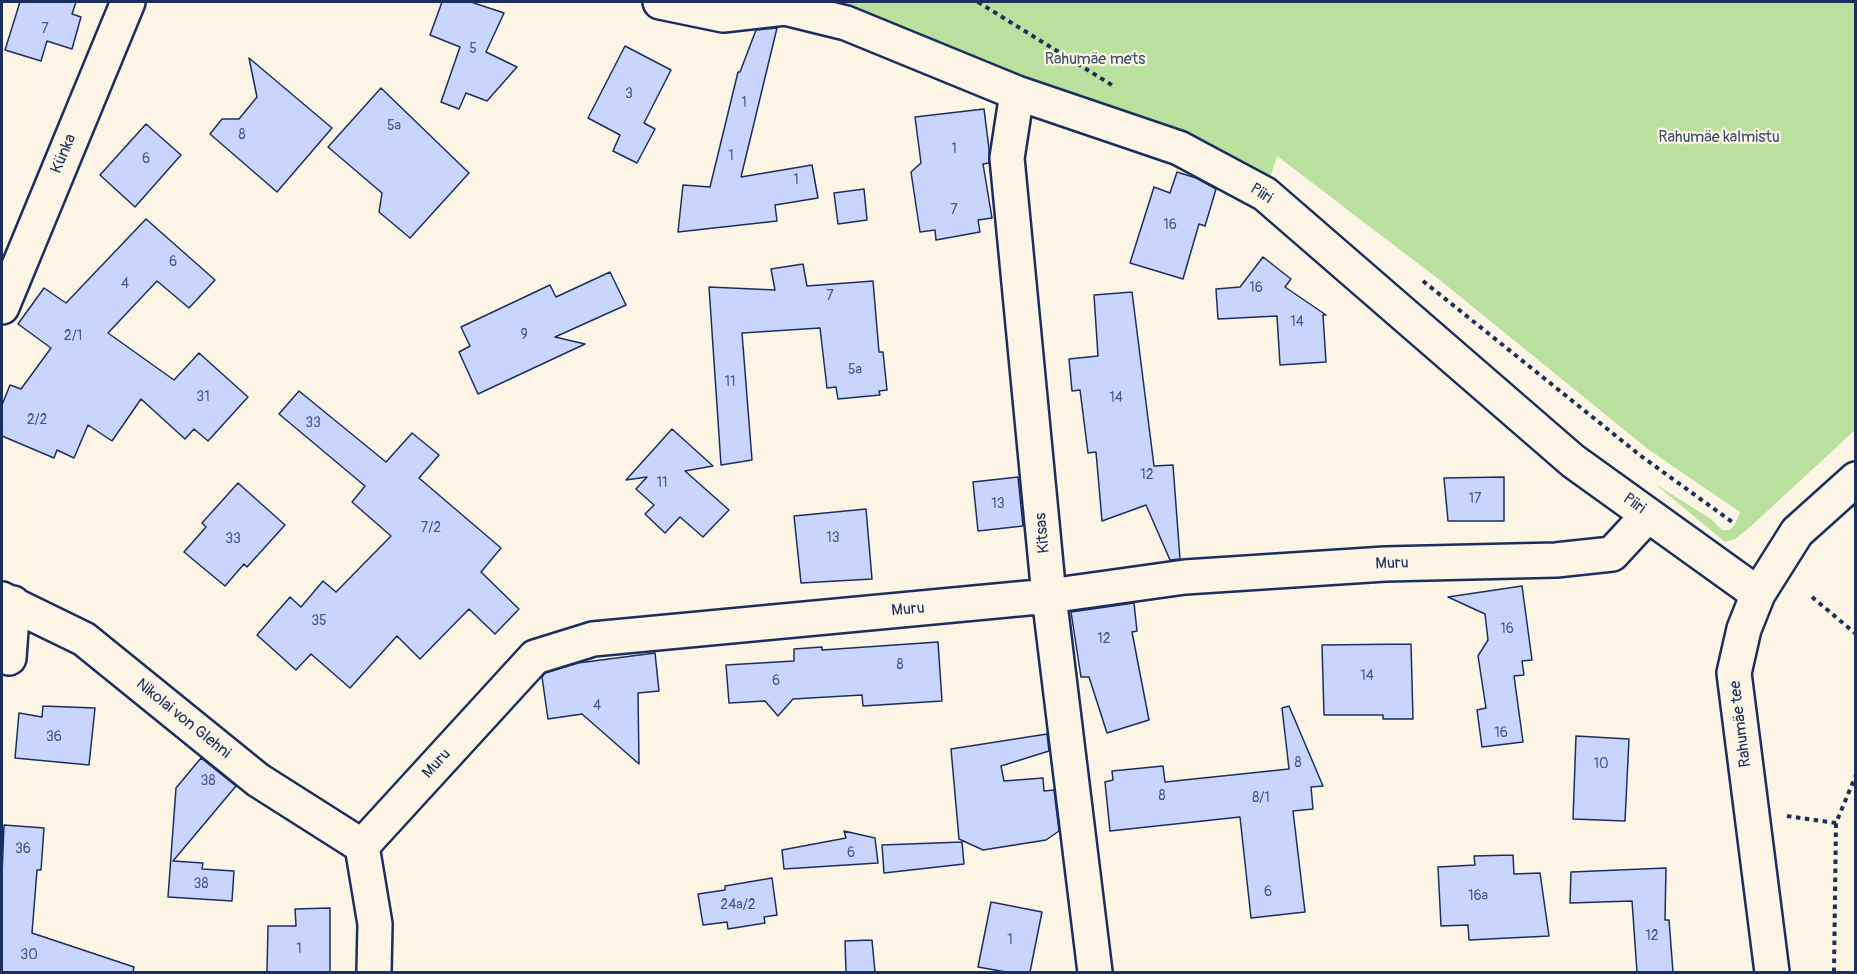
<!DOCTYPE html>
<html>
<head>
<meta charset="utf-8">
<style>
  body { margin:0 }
  #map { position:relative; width:1857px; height:974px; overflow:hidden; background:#fcf5e5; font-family:Pangolin,sans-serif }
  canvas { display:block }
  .frame { position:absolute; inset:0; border:3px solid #1b2f5e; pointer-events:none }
</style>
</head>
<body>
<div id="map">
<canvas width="1857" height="974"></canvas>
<div class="frame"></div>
</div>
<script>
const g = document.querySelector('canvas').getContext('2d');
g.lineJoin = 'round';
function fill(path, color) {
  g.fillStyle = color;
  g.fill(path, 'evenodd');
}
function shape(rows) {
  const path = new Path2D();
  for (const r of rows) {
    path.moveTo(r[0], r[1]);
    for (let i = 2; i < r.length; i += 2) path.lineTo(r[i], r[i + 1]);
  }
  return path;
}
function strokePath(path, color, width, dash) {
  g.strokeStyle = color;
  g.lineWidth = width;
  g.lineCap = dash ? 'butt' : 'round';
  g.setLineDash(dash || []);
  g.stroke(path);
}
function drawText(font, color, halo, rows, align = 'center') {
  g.font = font + ' Pangolin,sans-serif';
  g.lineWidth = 4.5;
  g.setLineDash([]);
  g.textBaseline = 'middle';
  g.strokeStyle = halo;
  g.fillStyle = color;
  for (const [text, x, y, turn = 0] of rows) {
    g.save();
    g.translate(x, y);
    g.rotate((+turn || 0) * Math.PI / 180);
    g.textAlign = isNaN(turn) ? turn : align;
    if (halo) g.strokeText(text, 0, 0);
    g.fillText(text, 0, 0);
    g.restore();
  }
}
const green = shape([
  [660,2,1855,2,1855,430,1749,528,1735,539,1725,542,1655,484,1711,519,1722,530,1730,530,1735,524,1740,512,1649,450,1441,281,1277,156,1265,194,846,23]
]);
const building = shape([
  [20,2,76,2,72,14,81,17,72,49,47,41,41,61,5,50,20,2],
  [442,2,471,2,504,13,486,52,517,67,487,101,466,93,459,109,441,102,460,47,430,35,442,2],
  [777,28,741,177,812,165,818,198,775,205,777,221,678,232,683,185,710,187,738,72,740,72,756,30,777,28],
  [625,46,671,70,644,123,655,129,637,163,613,151,620,135,588,118,625,46],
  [249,58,332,128,277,192,210,134,222,119,239,119,257,97,249,58],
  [381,88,469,173,410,238,379,212,382,193,328,147,381,88],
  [984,109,989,149,989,163,983,164,992,218,978,220,980,232,936,240,935,230,920,232,911,172,921,163,915,117,984,109],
  [146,124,181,155,135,207,100,175,146,124],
  [1177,172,1196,178,1216,189,1205,226,1199,224,1183,279,1130,263,1154,187,1170,193,1177,172],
  [864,189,867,220,838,224,834,193,864,189],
  [146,219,215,280,189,308,157,281,108,333,174,380,199,353,248,397,208,441,194,429,185,439,141,399,112,441,88,425,74,458,57,450,54,458,2,436,2,405,10,385,21,389,51,348,18,324,44,288,66,303,146,219],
  [1263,257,1291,279,1285,287,1326,315,1323,315,1326,362,1280,365,1277,316,1218,319,1216,289,1240,287,1263,257],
  [803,264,807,286,873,281,879,352,883,352,887,390,879,391,880,395,838,399,836,387,827,388,820,328,742,333,752,460,721,465,709,287,775,290,771,269,803,264],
  [610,272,626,305,555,337,585,344,478,394,459,352,470,346,461,327,550,285,556,297,610,272],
  [1132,292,1154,466,1173,465,1180,559,1170,560,1146,505,1102,521,1096,452,1088,453,1080,390,1072,391,1069,359,1098,356,1094,295,1132,292],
  [299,391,386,462,412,433,439,455,419,478,501,548,481,572,519,609,495,634,469,609,420,659,397,636,350,688,311,654,296,670,257,635,290,597,301,607,323,581,336,592,391,536,352,502,365,486,279,414,299,391],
  [672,429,713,466,685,471,729,510,703,537,680,517,665,533,645,514,654,505,636,489,647,477,626,480,672,429],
  [1018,477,1023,526,978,531,973,482,1018,477],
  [1504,477,1504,521,1448,521,1444,478,1504,477],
  [238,483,285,525,247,567,244,564,225,586,184,552,206,527,202,523,238,483],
  [866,509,872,579,801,583,794,516,866,509],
  [1522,586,1532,660,1522,661,1524,675,1514,676,1523,742,1482,747,1477,710,1486,708,1478,656,1488,640,1485,614,1448,597,1522,586],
  [1134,603,1137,631,1132,632,1149,720,1107,733,1089,677,1081,677,1071,612,1134,603],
  [938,642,942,701,863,706,862,695,793,699,778,716,765,701,729,703,726,665,794,661,794,649,822,647,822,650,938,642],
  [1411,644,1413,719,1383,719,1383,715,1324,715,1322,645,1411,644],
  [655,653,659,691,638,693,639,764,582,714,548,719,542,677,545,673,578,663,655,653],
  [43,706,95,708,89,765,15,758,19,713,42,717,43,706],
  [1289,706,1323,786,1311,787,1313,809,1293,811,1305,912,1251,918,1240,817,1110,831,1105,782,1113,780,1112,771,1163,766,1165,782,1289,769,1282,708,1289,706],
  [1047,734,1049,751,1001,766,1004,781,1043,778,1044,791,1054,790,1059,831,1046,840,983,850,959,839,951,749,1047,734],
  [1576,736,1629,739,1625,821,1573,819,1576,736],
  [201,758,236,786,173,861,203,863,202,869,234,871,232,901,168,897,176,788,201,758],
  [4,825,44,828,41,870,37,870,32,933,134,967,133,972,2,972,2,875,4,825],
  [844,831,875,838,878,863,784,869,782,850,846,838,844,831],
  [962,842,964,864,884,873,882,845,962,842],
  [1513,855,1514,874,1540,873,1549,936,1469,940,1468,925,1441,926,1438,867,1475,865,1474,856,1513,855],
  [1666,868,1665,920,1669,920,1673,972,1637,972,1632,901,1570,903,1571,872,1666,868],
  [772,878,777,915,764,917,765,923,728,929,727,922,703,925,698,894,725,890,725,886,772,878],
  [991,902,1042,912,1030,972,1006,972,978,967,991,902],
  [330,908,330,972,267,972,268,926,296,926,295,909,330,908],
  [872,940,875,972,846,972,845,941,872,940]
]);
const path = shape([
  [978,2,1115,87],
  [1423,281,1641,456,1735,524],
  [1812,597,1856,634],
  [1787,816,1836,823,1856,775],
  [1834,972,1836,823]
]);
const minor = shape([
  [660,2,723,15,785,8,846,23,1017,93,1179,148,1265,194,1573,461,1758,594],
  [1017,93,1007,158,1049,596,1095,972],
  [2,307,128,2],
  [2,599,84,639,258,780,362,846],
  [9,658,13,603],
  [374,972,375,924,362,846,535,657,593,639,1049,596,1185,577,1385,564,1556,560,1612,554,1648,515],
  [1772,972,1734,673,1744,629,1758,594,1797,532,1856,479]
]);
const numberNames = [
  ["7",45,29],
  ["5",473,49],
  ["3",629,94],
  ["1",744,103],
  ["5a",394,126],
  ["8",242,135],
  ["1",954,149],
  ["1",731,156],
  ["6",146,159],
  ["1",796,180],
  ["7",954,210],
  ["16",1170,225],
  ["6",173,262],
  ["4",125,284],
  ["16",1256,288],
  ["7",830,296],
  ["14",1297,322],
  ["9",524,335],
  ["2/1",73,336],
  ["5a",855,370],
  ["11",730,382],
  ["31",203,397],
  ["14",1116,398],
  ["2/2",37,420],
  ["33",313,423],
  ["12",1147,475],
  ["11",662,483],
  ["17",1475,499],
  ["13",998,504],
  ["7/2",431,528],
  ["13",833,538],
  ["33",233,539],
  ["35",319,621],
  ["16",1507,629],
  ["12",1104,639],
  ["8",900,665],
  ["14",1367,676],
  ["6",776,681],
  ["4",597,706],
  ["16",1501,733],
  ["36",54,737],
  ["8",1298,763],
  ["10",1601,764],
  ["38",208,781],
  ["8",1162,796],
  ["8/1",1261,798],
  ["36",23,849],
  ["6",851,853],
  ["38",201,884],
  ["6",1268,892],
  ["16a",1478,896],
  ["24a/2",738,905],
  ["12",1652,936],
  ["1",1010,940],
  ["1",299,949],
  ["30",29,955]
];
const parkNames = [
  ["Rahumäe mets",1095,60],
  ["Rahumäe kalmistu",1719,138]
];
const streetNames = [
  ["Künka",64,154,-67],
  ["Piiri",1261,194,33],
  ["Piiri",1634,504,36],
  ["Kitsas",1043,533,-95],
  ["Muru",1392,564,-2],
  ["Muru",908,610,-5],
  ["Nikolai von Glehni",183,719,39],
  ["Rahumäe tee",1741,724,-97],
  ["Muru",437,764,-48]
];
fill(green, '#b9e19d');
fill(building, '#c9d5fc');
strokePath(building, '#1b2f5e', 1.5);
strokePath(minor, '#1b2f5e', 38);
strokePath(path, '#1b2f5e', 4, [4.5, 4.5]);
strokePath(minor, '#fcf5e5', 33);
drawText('14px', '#465886', null, numberNames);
drawText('16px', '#3b536b', '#fcf5e5', parkNames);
drawText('16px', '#1b2f5e', '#fcf5e5', streetNames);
</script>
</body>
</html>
